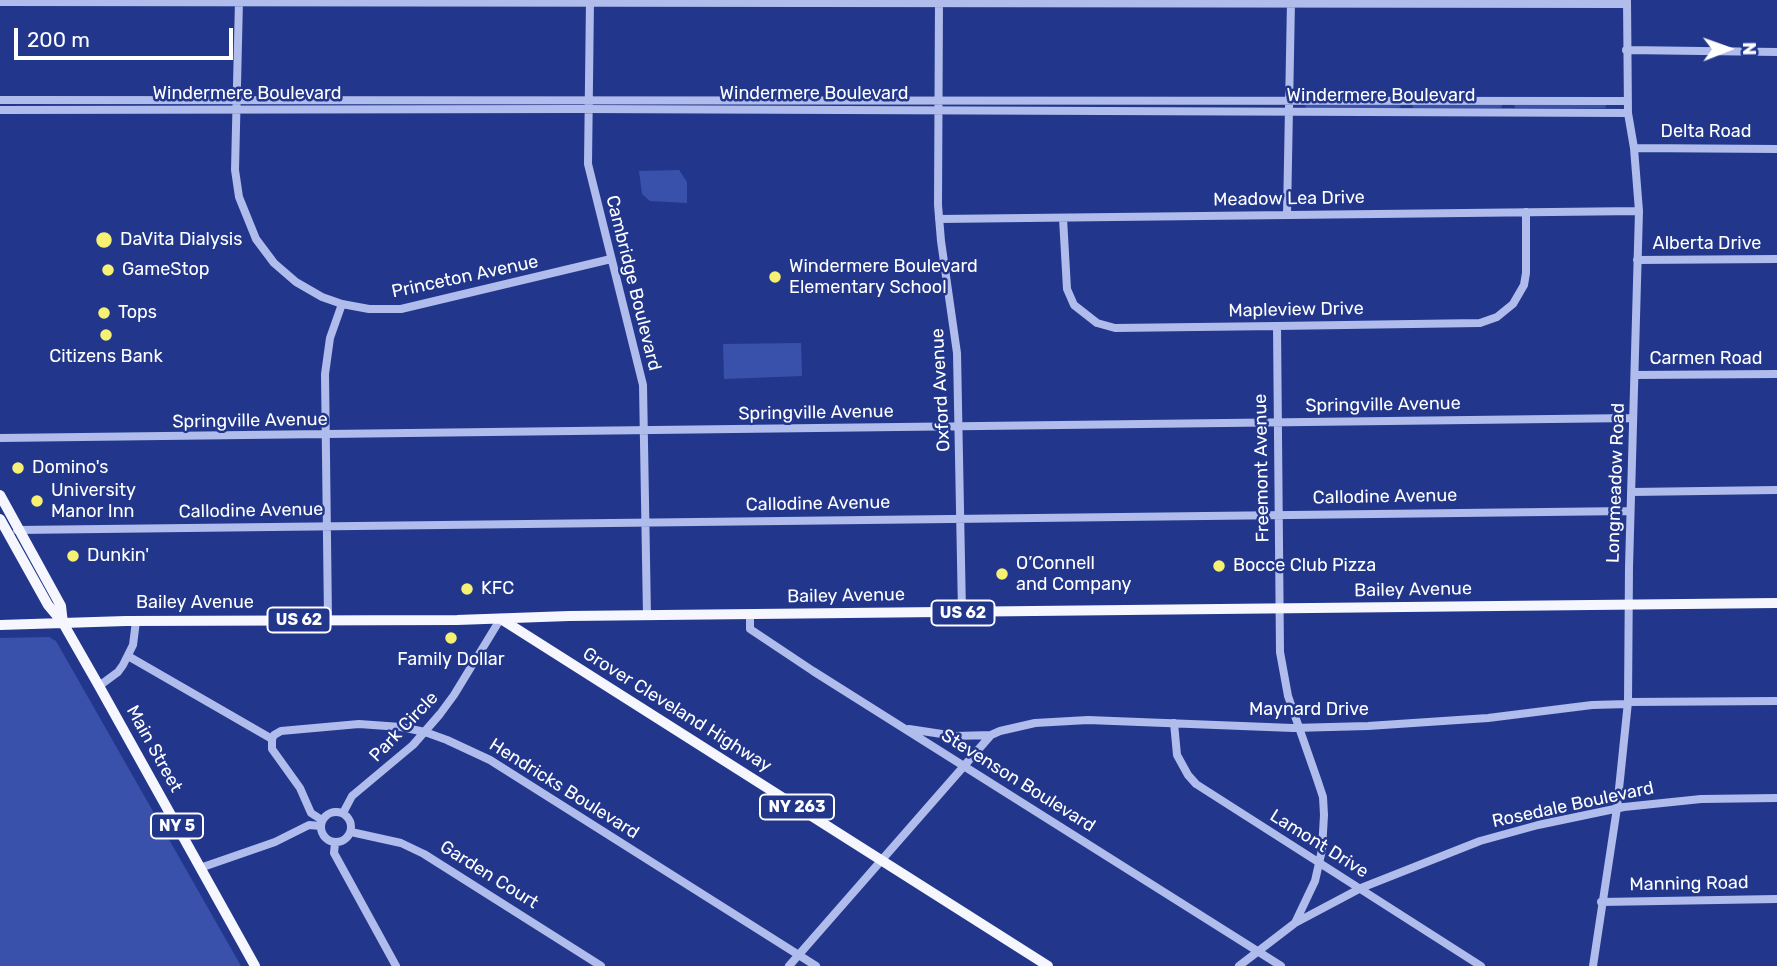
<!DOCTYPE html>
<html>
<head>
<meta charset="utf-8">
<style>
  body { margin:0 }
  #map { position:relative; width:1777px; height:966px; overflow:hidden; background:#22378c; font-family:Rubik,sans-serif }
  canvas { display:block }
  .north { position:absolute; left:1693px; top:14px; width:70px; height:70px; -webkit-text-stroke:5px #22378c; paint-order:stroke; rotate:89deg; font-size:19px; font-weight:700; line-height:28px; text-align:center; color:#fff }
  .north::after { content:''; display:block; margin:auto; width:24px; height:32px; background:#fff; clip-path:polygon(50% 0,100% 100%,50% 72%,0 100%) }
  .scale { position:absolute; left:14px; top:28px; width:219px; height:32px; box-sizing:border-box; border:4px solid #fff; border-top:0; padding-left:9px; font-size:21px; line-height:24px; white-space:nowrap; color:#fff; -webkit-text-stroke:5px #22378c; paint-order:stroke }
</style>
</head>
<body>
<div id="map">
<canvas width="1777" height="966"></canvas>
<div class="north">N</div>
<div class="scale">200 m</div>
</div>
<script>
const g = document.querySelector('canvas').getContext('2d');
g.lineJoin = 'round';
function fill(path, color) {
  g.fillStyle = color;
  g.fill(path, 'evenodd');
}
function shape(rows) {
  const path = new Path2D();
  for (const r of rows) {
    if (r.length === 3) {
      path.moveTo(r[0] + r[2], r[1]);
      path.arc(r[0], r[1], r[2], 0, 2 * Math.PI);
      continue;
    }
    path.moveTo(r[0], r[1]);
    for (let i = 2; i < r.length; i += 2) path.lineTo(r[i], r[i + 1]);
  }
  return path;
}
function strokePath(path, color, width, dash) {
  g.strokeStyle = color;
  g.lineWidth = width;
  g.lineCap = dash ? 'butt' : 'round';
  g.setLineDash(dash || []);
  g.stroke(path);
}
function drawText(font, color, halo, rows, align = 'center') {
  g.font = font + ' Rubik,sans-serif';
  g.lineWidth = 5;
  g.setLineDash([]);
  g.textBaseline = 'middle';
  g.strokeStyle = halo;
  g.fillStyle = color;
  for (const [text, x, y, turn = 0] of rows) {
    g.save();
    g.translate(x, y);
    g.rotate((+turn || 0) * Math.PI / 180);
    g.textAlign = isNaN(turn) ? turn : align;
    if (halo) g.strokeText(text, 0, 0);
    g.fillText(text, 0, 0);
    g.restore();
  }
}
const green = shape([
  [1305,104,1400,104,1401,106,1399,108,1306,108],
  [1412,104,1502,105,1502,106,1501,108,1413,108],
  [1514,105,1606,105,1606,106,1605,108,1515,108],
  [679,170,687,182,687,203,650,201,642,194,639,171],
  [801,343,802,376,724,379,723,344],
  [49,637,56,641,241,966,0,966,0,638]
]);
const minor = shape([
  [239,0,235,170,239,197,256,239,274,263,296,282,322,297,342,304,369,309,401,309,611,259],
  [590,0,588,164,643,385,647,616],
  [939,0,938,205,941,241,957,353,962,613],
  [0,2,1627,4],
  [1626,50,1777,52],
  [0,100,1628,101],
  [0,110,581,109,1628,113],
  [1634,148,1777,149],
  [1287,215,1291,1],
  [1063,218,1067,289,1074,305,1097,323,1115,328,1277,326,1480,323,1497,317,1513,304,1524,285,1526,273,1526,212],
  [939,219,1639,211],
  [1637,260,1777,259],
  [1277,326,1280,652,1288,696,1317,779,1323,797,1324,815,1322,850,1315,881,1295,923],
  [1635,375,1777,374],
  [0,438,1633,418],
  [1631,492,1777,490],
  [17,530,1630,511],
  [750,615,750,629,813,671,1281,966],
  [328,619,325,374,330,338,342,304],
  [128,656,272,739],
  [99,686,118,672,123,665,133,645,136,621],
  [1628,702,1777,701],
  [1174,723,1177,755,1188,775,1196,784,1481,966],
  [909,729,955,736,991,735],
  [272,739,274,735,281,731,359,724,401,727,425,732,447,740,490,760,816,966],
  [272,739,272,749,300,788,311,813,322,820],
  [336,827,15],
  [343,813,352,796,413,745,440,714,454,695,501,618],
  [351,832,401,843,424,854,601,966],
  [335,843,334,853,396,966],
  [200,868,275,842,309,825,321,826],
  [1601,902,1777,899],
  [789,966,964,766,991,735,1000,731,1035,723,1088,720,1293,728,1368,726,1488,718,1592,705,1628,704],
  [1239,966,1295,923,1361,888,1480,841,1538,825,1624,807,1701,799,1777,798],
  [1593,966,1617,808,1628,702,1629,567,1639,211,1634,148,1628,113,1627,0]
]);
const major = shape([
  [0,495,61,606,63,623],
  [0,519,48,605,63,623,99,686,255,966],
  [501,619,1048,966],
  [0,625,126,621,457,620,569,616,1777,603]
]);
const markers = [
  [104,240,9,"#f7f173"],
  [108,270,7,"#f7f173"],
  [775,277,7,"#f7f173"],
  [104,313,7,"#f7f173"],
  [106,335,7,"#f7f173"],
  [18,468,7,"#f7f173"],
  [37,501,7,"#f7f173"],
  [73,556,7,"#f7f173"],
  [1219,566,7,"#f7f173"],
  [1002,574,7,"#f7f173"],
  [467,589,7,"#f7f173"],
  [451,638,7,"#f7f173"]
];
const shields = [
  [963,613,63],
  [299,620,63],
  [797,807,74],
  [177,826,52]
];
const shieldNames = [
  ["US 62",963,613],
  ["US 62",299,620],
  ["NY 263",797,807],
  ["NY 5",177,826]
];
const streetNames = [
  ["Windermere Boulevard",247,94],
  ["Windermere Boulevard",814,94],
  ["Windermere Boulevard",1381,96],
  ["Delta Road",1706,132],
  ["Meadow Lea Drive",1289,199,-1],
  ["Alberta Drive",1707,244],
  ["Princeton Avenue",465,277,-12],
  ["Cambridge Boulevard",633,283,76],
  ["Mapleview Drive",1296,310,-1],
  ["Carmen Road",1706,359],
  ["Oxford Avenue",941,390,-93],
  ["Springville Avenue",1383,405,-1],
  ["Springville Avenue",816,413,-1],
  ["Springville Avenue",250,421,-1],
  ["Freemont Avenue",1262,468,-91],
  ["Longmeadow Road",1616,483,-88],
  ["Callodine Avenue",1385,497,-1],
  ["Callodine Avenue",818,504,-1],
  ["Callodine Avenue",251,511,-1],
  ["Bailey Avenue",1413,590,-1],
  ["Bailey Avenue",846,596,-1],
  ["Bailey Avenue",195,603],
  ["Grover Cleveland Highway",677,710,32],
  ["Maynard Drive",1309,710],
  ["Park Circle",404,727,-46],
  ["Main Street",154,749,61],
  ["Stevenson Boulevard",1018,781,32],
  ["Hendricks Boulevard",564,789,32],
  ["Rosedale Boulevard",1573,805,-12],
  ["Lamont Drive",1319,844,32],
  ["Garden Court",489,875,32],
  ["Manning Road",1689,884,-1]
];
const poiNames = [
  ["DaVita Dialysis",120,240],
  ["Windermere Boulevard",789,267],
  ["Elementary School",789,288],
  ["GameStop",122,270],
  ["Tops",118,313],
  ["Citizens Bank",106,357,"center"],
  ["Domino's",32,468],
  ["University",51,491],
  ["Manor Inn",51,512],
  ["Dunkin'",87,556],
  ["O’Connell",1016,564],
  ["and Company",1016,585],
  ["Bocce Club Pizza",1233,566],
  ["KFC",481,589],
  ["Family Dollar",451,660,"center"]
];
fill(green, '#3a51ab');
strokePath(minor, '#b0bceb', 8);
strokePath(major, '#f5f6fe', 10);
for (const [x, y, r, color] of markers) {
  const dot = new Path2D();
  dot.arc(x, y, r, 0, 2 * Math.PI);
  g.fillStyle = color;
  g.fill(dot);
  strokePath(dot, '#22378c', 2.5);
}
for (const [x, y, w] of shields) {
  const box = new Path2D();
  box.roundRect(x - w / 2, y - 12.5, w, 25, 5);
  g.fillStyle = '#22378c';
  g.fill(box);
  strokePath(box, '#fff', 2);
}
drawText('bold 16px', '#fff', null, shieldNames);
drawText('18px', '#fff', '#22378c', streetNames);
drawText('18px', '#fff', '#22378c', poiNames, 'left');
</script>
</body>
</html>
